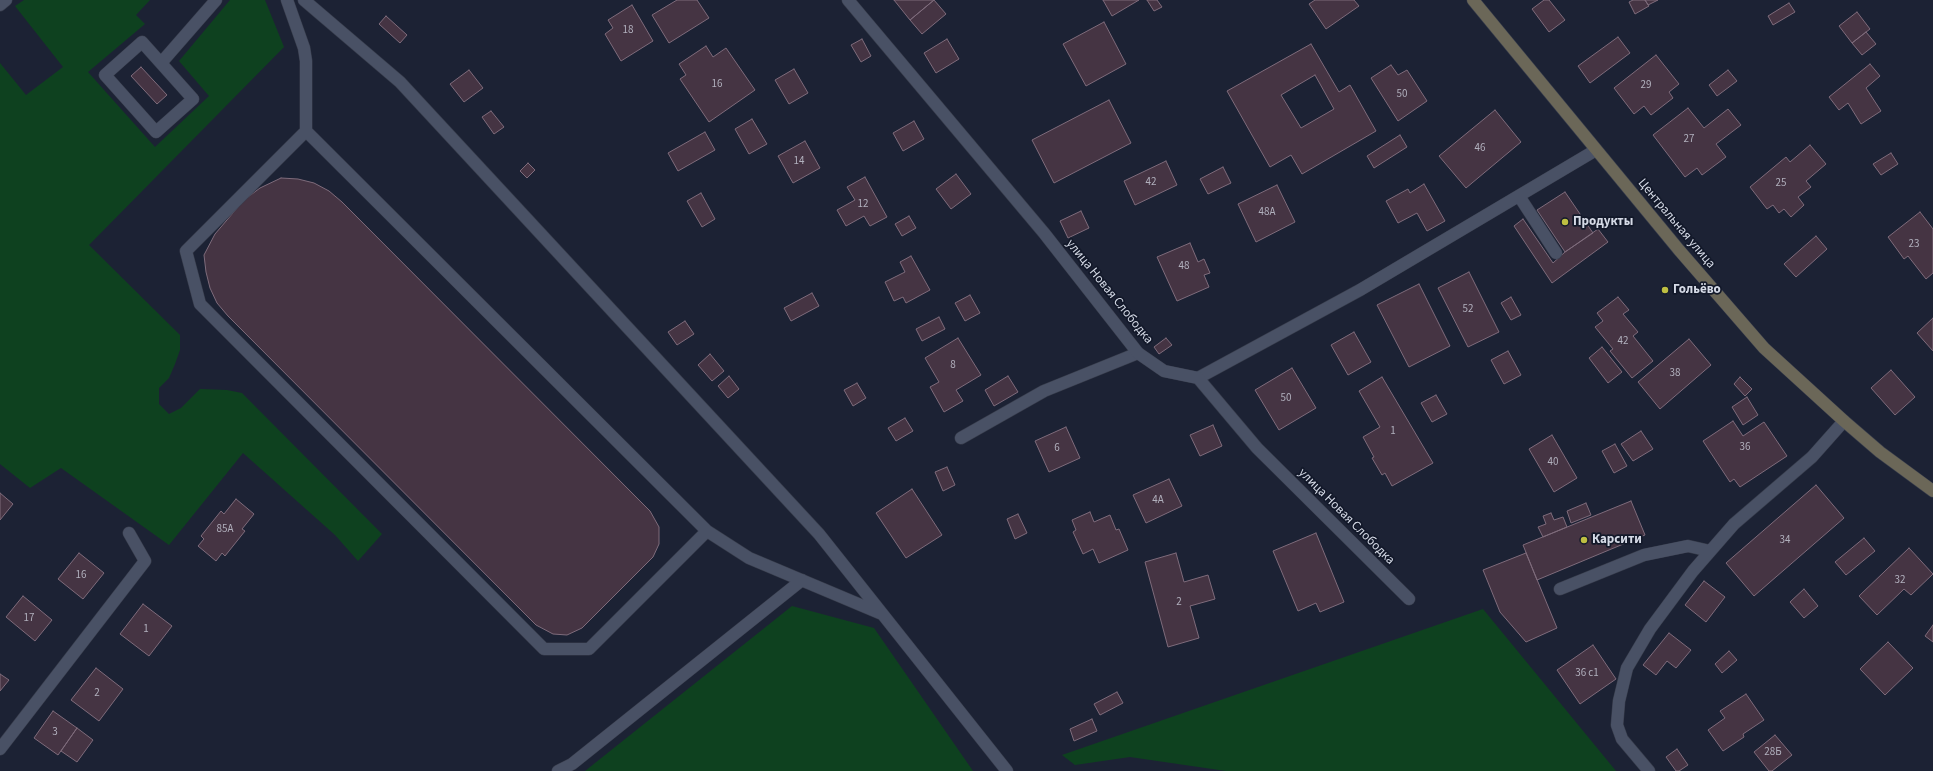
<!DOCTYPE html>
<html>
<head>
<meta charset="utf-8">
<style>
  body { margin:0 }
  canvas { display:block; background:#1c2234 }
</style>
</head>
<body>
<canvas width="1933" height="771"></canvas>
<script>
const g = document.querySelector('canvas').getContext('2d');
g.lineJoin = 'round';
function fill(path, color) {
  g.fillStyle = color;
  g.fill(path, 'evenodd');
}
function shape(rows) {
  const path = new Path2D();
  for (const r of rows) {
    path.moveTo(r[0], r[1]);
    for (let i = 2; i < r.length; i += 2) path.lineTo(r[i], r[i + 1]);
  }
  return path;
}
function strokePath(path, color, width, dash) {
  g.strokeStyle = color;
  g.lineWidth = width;
  g.lineCap = dash ? 'butt' : 'round';
  g.setLineDash(dash || []);
  g.stroke(path);
}
function drawText(font, color, halo, rows, align = 'center') {
  g.font = font + ' "Source Sans 3",sans-serif';
  g.lineWidth = 3.5;
  g.setLineDash([]);
  g.textBaseline = 'middle';
  g.strokeStyle = halo;
  g.fillStyle = color;
  for (const [text, x, y, turn = 0] of rows) {
    g.save();
    g.translate(x, y);
    g.rotate((+turn || 0) * Math.PI / 180);
    g.textAlign = isNaN(turn) ? turn : align;
    if (halo) g.strokeText(text, 0, 0);
    g.fillText(text, 0, 0);
    g.restore();
  }
}
const green = shape([
  [24,0,150,0,136,15,145,24,88,72,155,147,209,96,179,61,230,0,265,0,284,47,89,245,180,335,180,350,175,364,169,378,159,388,159,404,169,414,181,408,200,389,227,390,242,393,382,534,358,561,335,535,243,453,169,545,61,468,30,488,0,464,0,63,26,95,63,67,15,6],
  [792,606,874,628,973,771,585,771],
  [1483,609,1616,771,1226,771,1130,757,1075,765,1062,755]
]);
const building = shape([
  [677,0,697,0,709,18,669,43,652,15,677,0],
  [894,0,934,0,910,20,894,0],
  [934,0,946,14,922,34,910,20,934,0],
  [1103,0,1139,0,1112,16,1103,0],
  [1147,0,1157,0,1162,7,1154,11,1147,0],
  [1315,0,1354,0,1359,6,1326,29,1309,4,1315,0],
  [1544,0,1549,0,1565,20,1549,32,1532,9,1544,0],
  [1633,0,1645,0,1649,6,1635,14,1629,2,1633,0],
  [1645,0,1658,0,1648,5,1645,0],
  [1789,3,1795,12,1773,25,1768,16,1789,3],
  [632,5,653,41,621,61,605,34,613,28,608,20,632,5],
  [1857,12,1870,29,1852,43,1839,26,1857,12],
  [386,16,407,35,400,43,379,24,386,16],
  [1104,22,1126,64,1086,86,1063,44,1104,22],
  [1866,32,1876,44,1862,55,1852,43,1866,32],
  [1618,37,1630,53,1590,83,1578,66,1618,37],
  [862,39,871,56,861,62,851,45,862,39],
  [947,39,959,59,936,73,924,53,947,39],
  [1311,44,1339,92,1350,85,1376,131,1302,174,1291,155,1270,167,1227,91,1311,44],
  [1315,75,1334,109,1301,128,1281,95,1315,75],
  [706,46,713,57,726,48,755,90,709,122,680,79,686,75,679,64,706,46],
  [1656,55,1679,84,1669,92,1673,98,1651,115,1644,106,1634,114,1614,88,1656,55],
  [1870,64,1880,76,1866,88,1881,111,1861,124,1848,103,1839,110,1829,97,1870,64],
  [1391,65,1398,75,1407,70,1427,101,1398,121,1371,78,1391,65],
  [141,67,167,95,157,104,131,76,141,67],
  [794,69,808,93,789,104,775,80,794,69],
  [469,70,483,88,464,102,450,84,469,70],
  [1728,70,1737,81,1717,96,1709,85,1728,70],
  [1109,100,1131,143,1054,183,1032,140,1109,100],
  [1688,108,1704,128,1728,109,1741,125,1716,144,1726,157,1702,175,1697,168,1685,177,1653,135,1688,108],
  [1495,110,1521,142,1466,188,1439,156,1495,110],
  [491,111,504,127,494,134,482,117,491,111],
  [752,119,767,144,749,154,735,129,752,119],
  [914,121,924,139,903,151,893,133,914,121],
  [705,132,715,150,678,171,668,153,705,132],
  [1400,135,1407,147,1374,168,1367,156,1400,135],
  [805,141,820,168,793,183,778,156,805,141],
  [1810,145,1826,164,1806,181,1811,187,1798,197,1804,205,1791,217,1784,209,1779,213,1773,205,1767,209,1750,187,1786,157,1790,162,1810,145],
  [1891,153,1898,164,1881,175,1873,164,1891,153],
  [1166,161,1177,185,1135,205,1124,181,1166,161],
  [528,163,535,170,527,178,520,171,528,163],
  [1223,167,1231,183,1208,194,1200,179,1223,167],
  [956,174,971,194,951,209,936,189,956,174],
  [865,177,887,217,870,226,864,216,846,226,837,210,855,200,847,187,865,177],
  [281,178,298,179,314,183,329,191,342,202,650,511,659,527,659,544,653,557,582,628,567,635,553,634,536,625,228,316,217,303,210,288,206,272,204,255,215,234,244,200,260,188,281,178],
  [1424,184,1445,221,1427,231,1417,213,1398,223,1386,201,1408,189,1410,193,1424,184],
  [1277,185,1295,222,1256,242,1238,204,1277,185],
  [1565,192,1593,233,1565,252,1537,210,1565,192],
  [701,193,715,219,702,227,687,201,701,193],
  [1081,211,1089,228,1068,238,1060,221,1081,211],
  [1920,212,1933,229,1933,273,1926,279,1908,256,1904,259,1888,237,1920,212],
  [909,216,916,228,902,236,895,224,909,216],
  [1523,219,1553,263,1565,252,1598,229,1608,242,1552,283,1514,226,1523,219],
  [1816,236,1827,249,1796,277,1784,264,1816,236],
  [1190,243,1198,262,1204,259,1210,273,1204,275,1209,287,1177,301,1157,257,1190,243],
  [911,256,930,290,906,303,903,297,894,301,885,282,905,272,900,262,911,256],
  [1469,272,1499,332,1468,347,1438,288,1469,272],
  [1419,284,1450,346,1409,367,1377,305,1419,284],
  [812,293,819,306,791,321,784,308,812,293],
  [970,295,980,313,965,321,955,303,970,295],
  [1511,297,1521,315,1511,320,1501,303,1511,297],
  [1618,297,1629,310,1623,314,1638,332,1633,336,1653,361,1632,378,1610,351,1613,349,1595,327,1603,321,1597,313,1618,297],
  [939,317,945,329,922,341,916,329,939,317],
  [1933,318,1933,351,1917,333,1933,318],
  [685,321,694,334,677,345,668,332,685,321],
  [1354,332,1371,362,1348,375,1331,345,1354,332],
  [958,338,981,375,956,390,963,401,944,412,930,387,939,382,925,358,958,338],
  [1166,338,1172,345,1159,354,1154,347,1166,338],
  [1689,339,1711,365,1660,409,1638,382,1689,339],
  [1602,347,1622,372,1608,383,1589,358,1602,347],
  [1508,351,1521,375,1504,384,1491,360,1508,351],
  [710,354,724,371,712,381,698,365,710,354],
  [1292,368,1316,408,1279,430,1255,390,1292,368],
  [1891,370,1915,397,1895,415,1871,388,1891,370],
  [729,376,739,389,728,398,718,386,729,376],
  [1008,376,1018,392,994,406,985,390,1008,376],
  [1382,377,1433,463,1392,486,1385,473,1382,475,1372,458,1374,457,1363,437,1380,427,1359,391,1382,377],
  [1740,377,1752,389,1745,396,1734,384,1740,377],
  [857,383,866,398,853,406,844,390,857,383],
  [1436,395,1447,414,1432,422,1421,403,1436,395],
  [1747,397,1758,415,1743,425,1732,407,1747,397],
  [905,418,913,431,896,441,888,428,905,418],
  [1733,421,1743,436,1764,422,1787,456,1740,487,1734,479,1730,482,1703,441,1733,421],
  [1213,425,1222,446,1200,456,1190,435,1213,425],
  [1066,427,1080,458,1049,472,1035,441,1066,427],
  [1641,431,1653,449,1633,461,1621,444,1641,431],
  [1552,435,1577,478,1554,492,1529,449,1552,435],
  [1615,444,1627,466,1614,473,1602,451,1615,444],
  [947,467,955,485,943,491,935,472,947,467],
  [1169,479,1182,506,1146,523,1133,495,1169,479],
  [1816,485,1844,518,1754,596,1726,563,1816,485],
  [912,489,942,535,906,558,876,513,912,489],
  [0,493,13,504,0,520,0,493],
  [236,499,254,514,242,529,245,531,225,556,222,553,216,561,198,546,204,539,201,536,221,511,224,514,236,499],
  [1631,501,1645,535,1537,580,1523,545,1631,501],
  [1586,503,1591,515,1571,523,1567,511,1586,503],
  [1090,512,1094,522,1110,515,1116,530,1119,529,1128,550,1099,563,1093,549,1083,554,1073,532,1076,530,1072,520,1090,512],
  [1551,513,1554,520,1563,517,1567,527,1543,537,1538,527,1546,524,1543,516,1551,513],
  [1018,514,1027,533,1015,539,1007,519,1018,514],
  [1316,533,1344,602,1320,612,1316,603,1298,611,1273,551,1316,533],
  [1864,538,1875,551,1846,575,1835,562,1864,538],
  [1909,548,1933,574,1911,595,1904,589,1877,615,1859,596,1909,548],
  [79,553,104,573,83,599,58,579,79,553],
  [1176,553,1184,582,1208,575,1215,599,1190,606,1199,638,1168,647,1145,562,1176,553],
  [1526,553,1557,628,1526,642,1500,612,1483,570,1526,553],
  [1704,581,1725,597,1706,622,1685,605,1704,581],
  [1804,589,1818,606,1804,618,1790,602,1804,589],
  [23,596,52,620,35,641,6,617,23,596],
  [143,604,172,626,149,656,120,634,143,604],
  [1933,625,1933,642,1925,636,1933,625],
  [1669,633,1691,650,1676,668,1667,661,1656,675,1643,665,1669,633],
  [1888,642,1913,668,1885,695,1860,669,1888,642],
  [1593,645,1616,679,1580,704,1557,670,1593,645],
  [1729,651,1737,660,1722,673,1715,664,1729,651],
  [96,668,123,689,99,721,71,700,96,668],
  [0,674,9,680,0,691,0,674],
  [1117,692,1123,703,1100,715,1094,704,1117,692],
  [1746,694,1764,720,1743,734,1744,737,1723,751,1708,730,1725,718,1720,711,1746,694],
  [53,711,77,728,58,755,34,738,53,711],
  [1092,719,1097,731,1074,741,1070,729,1092,719],
  [77,728,93,740,77,762,61,751,77,728],
  [1775,735,1792,755,1772,771,1769,771,1754,752,1775,735],
  [1677,749,1688,765,1679,771,1676,771,1666,757,1677,749]
]);
const lane = shape([
  [287,0,304,48,306,61,306,131,707,531,749,558,882,614],
  [304,0,400,82,819,534,1007,771],
  [0,5,6,0],
  [142,42,193,99,156,132,105,75,142,42],
  [161,63,216,0],
  [306,131,186,251,200,304,544,649,589,649,707,531],
  [1519,196,1556,253],
  [1198,378,1360,290,1596,150],
  [961,438,1044,391,1138,353],
  [1560,589,1644,555,1688,546,1710,551],
  [0,749,145,561,129,533],
  [558,771,572,764,802,580],
  [1649,771,1622,739,1617,725,1619,701,1627,668,1650,629,1693,571,1734,524,1812,457,1844,421]
]);
const street = shape([
  [848,0,1044,233,1138,353,1164,371,1198,378,1257,448,1409,599]
]);
const secondary = shape([
  [1473,0,1679,250,1764,348,1844,421,1880,452,1933,491]
]);
const markers = [
  [1565,222,4,"#bebf42"],
  [1665,290,4,"#bebf42"],
  [1584,540,4,"#bebf42"]
];
const numberNames = [
  ["18",628,31],
  ["16",717,85],
  ["29",1646,86],
  ["50",1402,95],
  ["27",1689,140],
  ["46",1480,149],
  ["14",799,162],
  ["42",1151,183],
  ["25",1781,184],
  ["12",863,205],
  ["48А",1267,213],
  ["23",1914,245],
  ["48",1184,267],
  ["52",1468,310],
  ["42",1623,342],
  ["8",953,366],
  ["38",1675,374],
  ["50",1286,399],
  ["1",1393,432],
  ["36",1745,448],
  ["6",1057,449],
  ["40",1553,463],
  ["4А",1158,501],
  ["85А",225,530],
  ["34",1785,541],
  ["16",81,576],
  ["32",1900,581],
  ["2",1179,603],
  ["17",29,619],
  ["1",146,630],
  ["36 с1",1587,674],
  ["2",97,694],
  ["3",55,733],
  ["28Б",1773,753]
];
const poiNames = [
  ["Продукты",1573,222],
  ["Гольёво",1673,290],
  ["Карсити",1592,540]
];
const streetNames = [
  ["Центральная улица",1676,224,50],
  ["улица Новая Слободка",1109,292,51],
  ["улица Новая Слободка",1346,517,45]
];
fill(green, '#0e411f');
fill(building, '#453443');
strokePath(building, '#7e6b7b', 1);
strokePath(lane, '#383d4c', 13);
strokePath(street, '#383d4c', 13);
strokePath(secondary, '#383d4c', 13);
strokePath(lane, '#495165', 12);
strokePath(street, '#495165', 12);
strokePath(secondary, '#6b6758', 12);
for (const [x, y, r, color] of markers) {
  const dot = new Path2D();
  dot.arc(x, y, r, 0, 2 * Math.PI);
  g.fillStyle = color;
  g.fill(dot);
  strokePath(dot, '#13192a', 1.5);
}
drawText('11px', '#b1b0bd', null, numberNames);
drawText('bold 13px', '#d5dae6', '#13192a', poiNames, 'left');
drawText('13px', '#d5dae6', '#13192a', streetNames);
</script>
</body>
</html>
